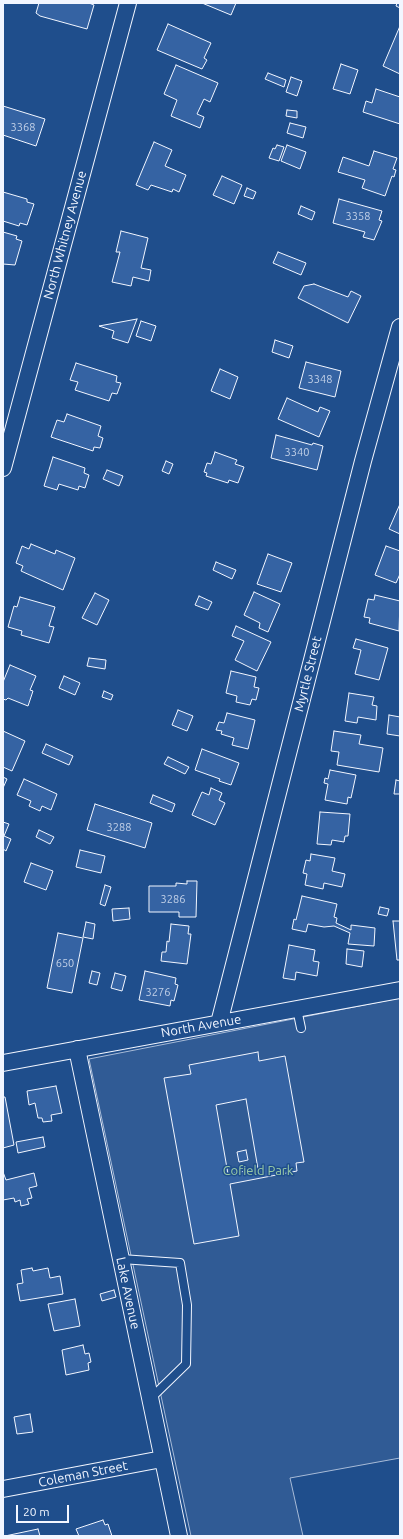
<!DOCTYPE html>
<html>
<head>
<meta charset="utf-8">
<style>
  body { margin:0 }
  #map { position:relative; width:403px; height:1539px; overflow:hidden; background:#1f4e8c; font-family:Ubuntu,sans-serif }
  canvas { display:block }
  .frame { position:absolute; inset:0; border:4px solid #f2f6ff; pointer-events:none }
  .scale { position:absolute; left:16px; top:1505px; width:53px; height:18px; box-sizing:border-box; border:2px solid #f2f6ff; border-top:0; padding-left:5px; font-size:12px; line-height:14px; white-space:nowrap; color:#f2f6ff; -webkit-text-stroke:3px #1f4e8c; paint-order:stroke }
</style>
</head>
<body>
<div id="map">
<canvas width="403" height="1539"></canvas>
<div class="frame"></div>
<div class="scale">20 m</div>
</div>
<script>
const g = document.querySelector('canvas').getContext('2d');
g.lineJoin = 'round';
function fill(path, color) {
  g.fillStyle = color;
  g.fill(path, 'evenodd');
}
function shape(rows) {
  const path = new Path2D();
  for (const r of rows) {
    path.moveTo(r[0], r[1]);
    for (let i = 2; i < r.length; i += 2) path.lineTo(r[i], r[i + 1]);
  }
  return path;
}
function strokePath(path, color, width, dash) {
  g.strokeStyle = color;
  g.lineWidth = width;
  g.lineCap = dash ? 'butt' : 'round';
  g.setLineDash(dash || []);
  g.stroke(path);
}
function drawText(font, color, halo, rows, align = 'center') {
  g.font = font + ' Ubuntu,sans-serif';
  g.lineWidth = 3;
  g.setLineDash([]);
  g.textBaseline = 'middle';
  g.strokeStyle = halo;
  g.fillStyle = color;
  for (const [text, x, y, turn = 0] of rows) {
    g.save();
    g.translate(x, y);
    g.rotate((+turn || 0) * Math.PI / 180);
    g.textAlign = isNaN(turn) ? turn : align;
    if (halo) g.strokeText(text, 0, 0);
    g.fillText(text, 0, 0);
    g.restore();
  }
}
const built = shape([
  [400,998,400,1458,290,1478,303,1536,191,1536,89,1059,400,998]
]);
const building = shape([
  [39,3,89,3,94,5,87,29,40,16,36,13,39,3],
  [202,3,236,3,231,15,202,3],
  [397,3,400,3,400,8,396,6,397,3],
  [168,24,211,43,204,58,207,60,202,69,157,50,168,24],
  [400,26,400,74,383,66,400,26],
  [341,64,358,70,350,94,333,89,341,64],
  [176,65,218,83,210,102,204,99,197,114,204,117,200,128,171,116,177,100,164,94,176,65],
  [268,73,286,80,284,87,265,79,268,73],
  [291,77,302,81,297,96,286,92,291,77],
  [376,89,400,97,400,124,363,112,366,101,372,103,376,89],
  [3,106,45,119,36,146,3,135,3,106],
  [287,110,297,111,297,118,286,116,287,110],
  [290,123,306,127,303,138,287,133,290,123],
  [154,142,172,150,165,166,186,175,179,192,173,189,172,192,151,185,148,190,136,185,154,142],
  [277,145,284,147,279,161,269,158,273,148,275,149,277,145],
  [287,145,306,152,300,169,281,161,287,145],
  [374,151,397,158,393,169,396,170,394,177,392,176,385,196,362,188,365,180,338,172,343,157,369,166,374,151],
  [222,176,242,185,234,204,213,195,222,176],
  [247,188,256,192,253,199,244,196,247,188],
  [3,192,27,199,27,202,34,204,27,225,20,223,19,226,3,221,3,192],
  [339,199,382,211,379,220,382,221,374,240,363,237,365,232,333,223,339,199],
  [301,206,315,212,312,220,298,214,301,206],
  [121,231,148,238,141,268,151,270,149,281,133,277,131,286,112,282,120,252,116,252,121,231],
  [3,232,17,236,16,239,22,241,15,265,3,264,3,232],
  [278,252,306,263,301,275,273,263,278,252],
  [314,284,348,297,351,291,361,296,348,323,298,298,304,286,314,284],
  [137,319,128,343,112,338,114,331,99,326,137,319],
  [141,321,156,326,151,341,136,336,141,321],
  [275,340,293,346,289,358,272,352,275,340],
  [306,362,341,371,335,397,299,388,306,362],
  [76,363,117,376,116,382,121,383,117,394,112,393,109,401,75,390,78,382,70,380,76,363],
  [220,369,238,377,230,399,211,391,220,369],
  [287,398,318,412,320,407,330,411,319,437,278,419,287,398],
  [67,414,101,426,98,436,103,438,100,448,94,447,93,451,51,437,57,420,64,422,67,414],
  [276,435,312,445,313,443,323,446,317,470,271,458,276,435],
  [215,452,237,460,235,464,244,467,238,483,229,480,228,483,206,476,207,473,204,472,207,463,211,464,215,452],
  [53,457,85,468,84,473,89,475,85,488,79,486,78,490,59,484,57,490,44,486,53,457],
  [166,461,173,464,169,474,162,471,166,461],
  [107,470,123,476,119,486,103,479,107,470],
  [400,504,400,534,389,529,400,504],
  [31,544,55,554,56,550,75,558,63,590,21,571,23,566,16,563,22,546,29,549,31,544],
  [386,546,400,551,400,574,396,583,375,575,386,546],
  [268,554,292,563,281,592,257,584,268,554],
  [216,562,236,570,232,579,213,570,216,562],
  [254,592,280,604,268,632,259,628,260,623,244,615,254,592],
  [95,593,109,600,97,625,82,618,95,593],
  [375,595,400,601,399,631,369,623,370,618,364,617,368,599,374,600,375,595],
  [199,596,212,602,208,610,195,605,199,596],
  [20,597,55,607,49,626,54,627,49,643,21,635,22,631,8,627,14,606,17,607,20,597],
  [236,626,271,642,257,671,235,660,244,641,232,636,236,626],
  [356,639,388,648,379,680,355,674,361,650,353,648,356,639],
  [89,658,106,660,105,669,87,666,89,658],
  [10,665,36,676,30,690,33,691,28,706,8,698,6,700,3,699,3,682,10,665],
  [231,671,256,677,254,687,259,688,256,700,252,699,250,705,236,702,237,696,226,693,231,671],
  [64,676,80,683,75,695,59,688,64,676],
  [104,691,113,695,111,700,102,697,104,691],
  [349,693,374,697,372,705,377,706,376,720,358,717,357,723,345,721,349,693],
  [178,710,193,716,187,731,172,725,178,710],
  [227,713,255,720,248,749,232,745,234,738,221,734,222,731,216,730,219,722,224,723,227,713],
  [389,715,400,717,400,736,387,734,389,715],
  [3,731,25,741,12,771,3,767,3,731],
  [334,731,361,735,359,744,383,748,379,772,337,765,339,752,331,751,334,731],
  [46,744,73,756,69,765,42,753,46,744],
  [202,749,239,763,231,785,219,781,220,779,195,770,202,749],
  [168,757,189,767,185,774,164,764,168,757],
  [330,770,356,775,351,798,348,797,347,804,325,800,328,784,324,783,325,778,328,779,330,770],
  [3,777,7,779,3,788,3,777],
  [24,779,57,794,51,810,42,806,40,811,29,806,31,801,17,795,24,779],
  [396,780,400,781,400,794,394,794,396,780],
  [211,788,222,793,219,800,225,803,215,825,192,815,202,792,209,795,211,788],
  [153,795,175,804,172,812,150,803,153,795],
  [95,804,152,823,145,848,87,830,95,804],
  [320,812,350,814,348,836,345,836,344,842,332,840,331,845,317,844,320,812],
  [3,822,9,824,4,836,11,839,6,851,3,849,3,822],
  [39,830,54,837,50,844,36,837,39,830],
  [80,850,105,856,101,873,76,867,80,850],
  [311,854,335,858,332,871,345,874,342,887,324,883,323,889,305,885,307,874,303,873,306,860,310,861,311,854],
  [31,863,53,871,46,890,24,882,31,863],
  [187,881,197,881,196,917,179,917,179,912,149,912,149,886,176,886,176,883,187,884,187,881],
  [105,885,111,887,105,906,100,904,105,885],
  [302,896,337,904,334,917,337,918,336,923,351,930,351,925,375,928,374,946,348,944,350,933,334,926,324,927,308,924,306,932,292,929,294,919,296,920,302,896],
  [380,907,389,909,387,916,378,914,380,907],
  [129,908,130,919,113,921,112,909,129,908],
  [393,921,400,921,400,960,397,960,393,921],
  [86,922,95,924,93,939,83,937,86,922],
  [171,924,189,926,188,934,191,934,187,964,161,961,162,952,166,952,167,941,169,942,171,924],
  [58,933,83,938,72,993,47,988,58,933],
  [289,945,315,950,313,961,319,962,317,976,296,972,295,980,283,978,289,945],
  [347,949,364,951,362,967,346,964,347,949],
  [92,971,100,973,97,985,89,983,92,971],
  [145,971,176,978,175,984,178,985,174,1001,171,1000,170,1006,139,1000,145,971],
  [115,973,126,976,122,991,111,988,115,973],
  [258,1052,259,1061,285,1056,304,1162,296,1163,297,1171,230,1184,239,1236,194,1244,164,1078,191,1074,189,1065,258,1052],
  [246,1099,258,1169,228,1174,216,1105,246,1099],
  [56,1086,62,1113,51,1115,52,1121,43,1122,42,1118,38,1118,35,1103,29,1105,27,1091,56,1086],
  [3,1097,5,1097,14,1145,3,1148,3,1097],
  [43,1137,45,1147,18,1153,16,1142,43,1137],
  [246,1150,248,1160,239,1162,237,1152,246,1150],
  [3,1172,6,1180,34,1173,37,1186,29,1188,32,1198,27,1199,29,1204,21,1206,20,1200,15,1202,14,1198,3,1200,3,1172],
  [32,1268,33,1271,48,1268,50,1278,60,1276,63,1294,20,1301,17,1284,23,1283,21,1270,32,1268],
  [114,1290,116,1297,102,1301,100,1294,114,1290],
  [75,1299,80,1326,54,1331,48,1304,75,1299],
  [83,1345,85,1354,89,1353,91,1362,88,1363,89,1370,66,1375,62,1350,83,1345],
  [30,1414,33,1432,17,1434,14,1417,30,1414],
  [103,1520,105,1525,108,1524,112,1536,79,1536,76,1529,103,1520],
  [38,1529,40,1536,5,1536,38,1529]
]);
const lane = shape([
  [297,1009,301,1028],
  [121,1259,180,1263,187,1305,186,1364,150,1399]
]);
const street = shape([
  [3,468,128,3],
  [219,1023,363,461,400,327],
  [77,1049,179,1536],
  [3,1063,400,990],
  [3,1489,162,1459]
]);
const numberNames = [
  ["3368",23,127],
  ["3358",358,216],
  ["3348",320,379],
  ["3340",297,452],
  ["3288",119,827],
  ["3286",173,899],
  ["650",65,963],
  ["3276",158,992]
];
const streetNames = [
  ["North Whitney Avenue",65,235,-75],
  ["Myrtle Street",308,674,-76],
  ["North Avenue",201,1026,-10],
  ["Lake Avenue",128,1293,78],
  ["Coleman Street",83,1474,-11]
];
const parkNames = [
  ["Cofield Park",258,1171]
];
fill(built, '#305b95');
strokePath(built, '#a8bbd7', 1);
fill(building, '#3563a3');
strokePath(building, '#f2f6ff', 1);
strokePath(lane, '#f2f6ff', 10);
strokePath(street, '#f2f6ff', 18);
strokePath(lane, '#1f4e8c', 8);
strokePath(street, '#1f4e8c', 16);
drawText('11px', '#c3d1e8', null, numberNames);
drawText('13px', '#f2f6ff', '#1f4e8c', streetNames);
drawText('13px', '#97c8a6', '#1f4e8c', parkNames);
</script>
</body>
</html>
